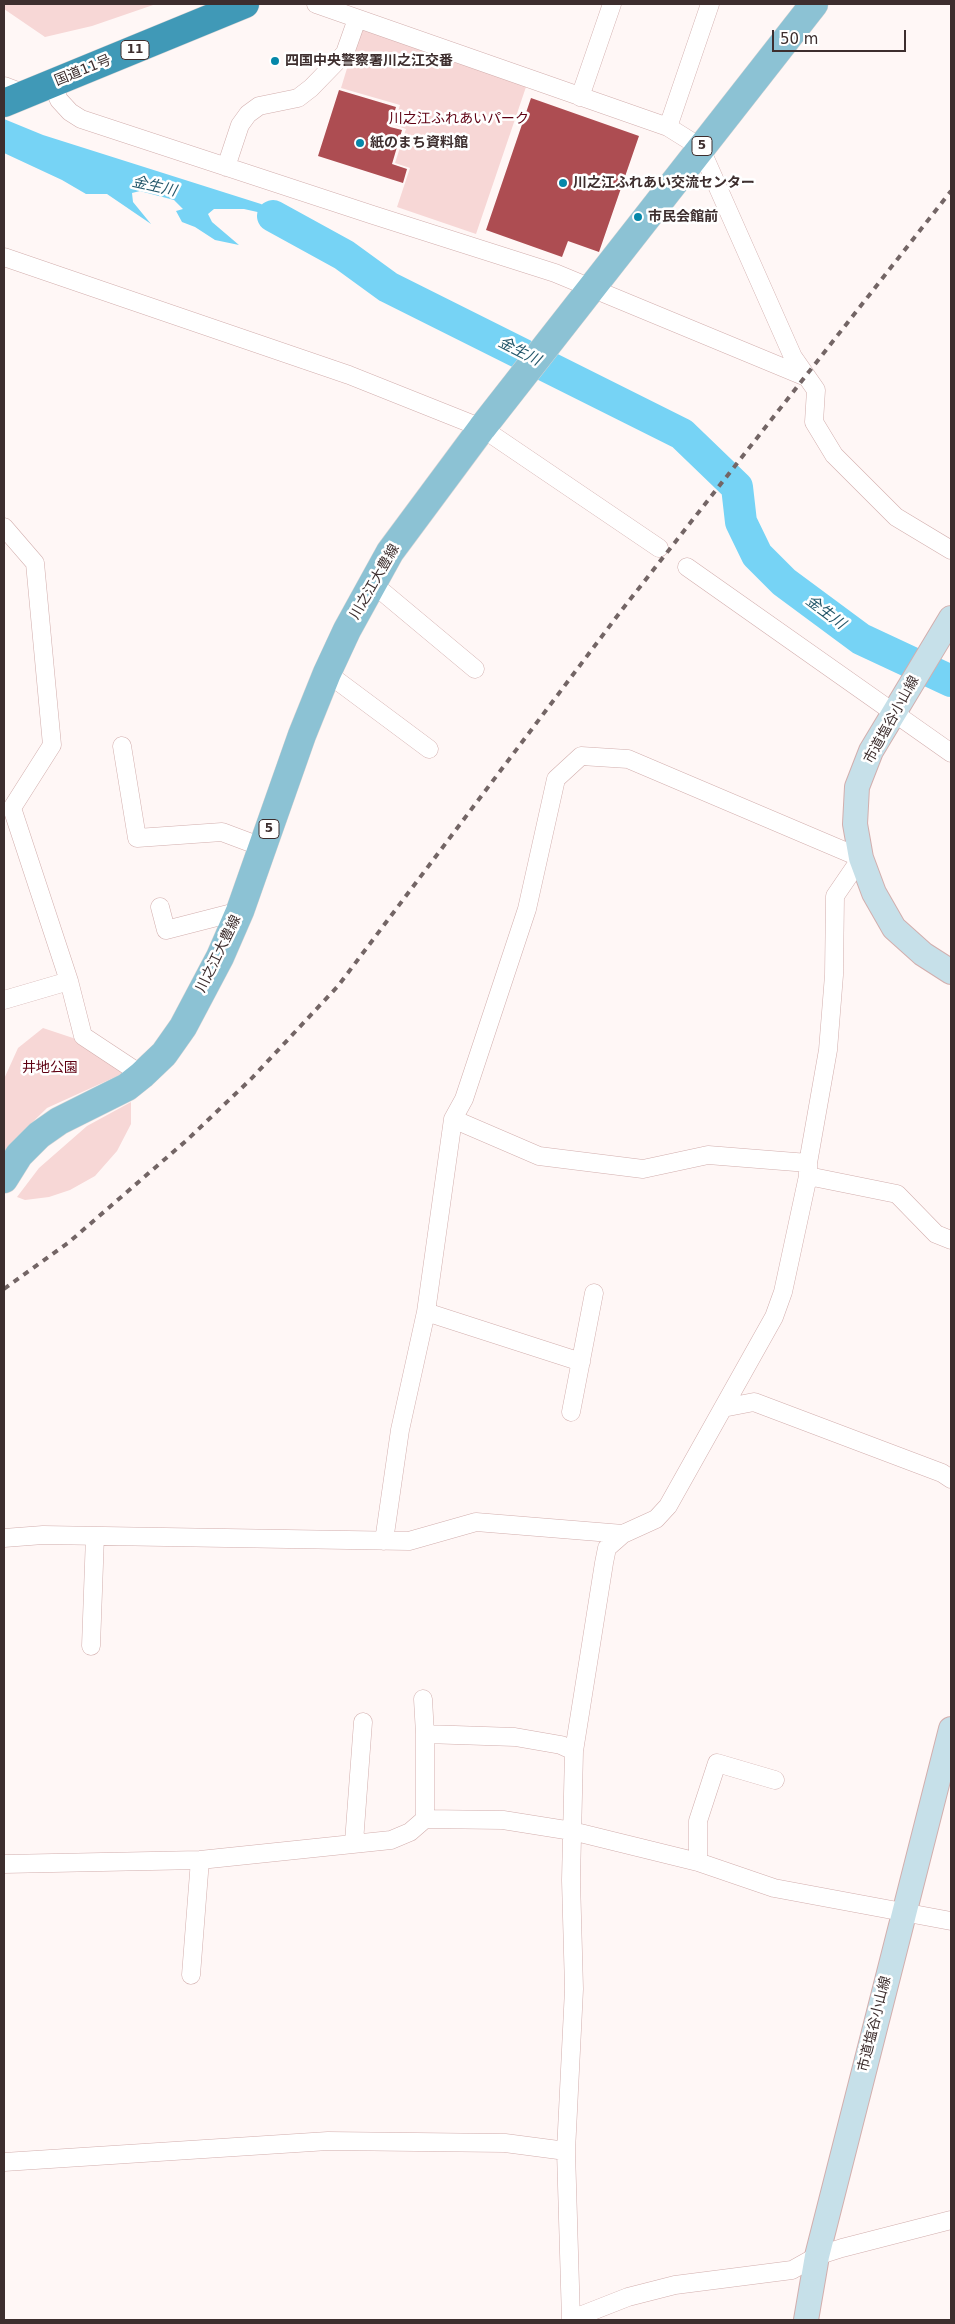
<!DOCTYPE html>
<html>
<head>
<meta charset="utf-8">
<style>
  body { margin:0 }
  #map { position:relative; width:955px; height:2324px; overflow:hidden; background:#fff7f6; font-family:"DejaVu Sans",sans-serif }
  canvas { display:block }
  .frame { position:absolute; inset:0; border:5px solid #3d2e2e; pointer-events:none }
  .scale { position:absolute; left:772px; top:30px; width:134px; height:22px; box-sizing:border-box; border:2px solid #3d2e2e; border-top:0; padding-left:6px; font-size:15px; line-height:18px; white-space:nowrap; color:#3d2e2e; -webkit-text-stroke:4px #fff; paint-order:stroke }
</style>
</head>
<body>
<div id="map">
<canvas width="955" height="2324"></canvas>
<div class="frame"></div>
<div class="scale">50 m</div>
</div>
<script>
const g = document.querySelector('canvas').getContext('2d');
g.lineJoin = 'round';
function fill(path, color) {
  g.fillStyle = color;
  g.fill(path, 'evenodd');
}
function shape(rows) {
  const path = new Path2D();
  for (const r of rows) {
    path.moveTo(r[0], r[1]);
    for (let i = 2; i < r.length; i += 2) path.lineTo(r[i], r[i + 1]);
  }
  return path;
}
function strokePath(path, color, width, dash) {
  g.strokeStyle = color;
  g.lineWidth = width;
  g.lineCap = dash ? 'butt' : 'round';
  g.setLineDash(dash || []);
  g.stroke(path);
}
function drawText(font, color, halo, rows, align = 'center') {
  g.font = font + ' "DejaVu Sans","Noto Sans JP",sans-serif';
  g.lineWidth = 5;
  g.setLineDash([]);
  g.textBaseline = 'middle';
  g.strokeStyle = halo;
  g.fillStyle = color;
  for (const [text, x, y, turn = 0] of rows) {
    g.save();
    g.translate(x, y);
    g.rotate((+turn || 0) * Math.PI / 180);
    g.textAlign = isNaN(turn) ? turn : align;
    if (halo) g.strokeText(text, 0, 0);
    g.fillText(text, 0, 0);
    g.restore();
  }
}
const green = shape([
  [4,4,156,4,92,26,45,37,4,9],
  [360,26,527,84,476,234,397,207,410,168,395,163,406,129,394,125,400,105,341,88],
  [43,1028,76,1039,124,1073,47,1108,14,1140,4,1153,4,1079,18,1048],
  [131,1102,131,1124,117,1151,95,1176,70,1190,49,1197,25,1200,17,1197,39,1168,87,1126]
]);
const water = shape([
  [4,119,43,135,261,204,362,262,262,213,244,209,214,209,208,214,212,222,239,245,215,240,195,227,182,222,176,211,183,209,174,200,140,191,132,193,133,202,151,224,107,194,86,194,62,180,4,153]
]);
const river = shape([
  [273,216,344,255,388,287,682,434,737,487,741,522,757,555,784,582,861,639,951,681]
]);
const building = shape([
  [339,90,396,107,390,127,402,130,392,164,407,169,403,183,318,156],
  [531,98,639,136,599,252,568,241,562,257,486,230]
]);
const street = shape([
  [316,4,668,127,700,147,793,357,816,390,814,422,834,455,896,517,951,550],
  [52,84,59,100,70,112,81,119,373,215,555,273,806,377],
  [4,86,25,94],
  [580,97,612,4],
  [668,127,710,4],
  [226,167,240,125,248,114,259,106,298,98,311,88,345,53,357,19],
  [4,257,349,375,482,428,659,548],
  [4,527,35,563,52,745,12,808,69,981,83,1036,142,1075],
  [687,567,951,753],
  [372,583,475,669],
  [327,673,429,749],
  [122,746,137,838,222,832,262,847],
  [160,907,166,930,240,911],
  [4,1000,69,981],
  [453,1119,539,1156,643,1169,708,1155,808,1163],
  [808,1176,897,1194,936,1234,951,1240],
  [426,1312,581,1362],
  [723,1408,754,1402,942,1473,951,1479],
  [571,1412,594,1293],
  [4,1538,43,1535,409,1541,476,1522,623,1534],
  [384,1541,400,1430,426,1312,453,1119,464,1099,527,909,556,779,581,756,628,759,861,858,835,896,834,975,828,1050,808,1163,808,1176,783,1292,774,1317,668,1506,656,1519,623,1534,607,1548,604,1563,574,1751,571,1880,574,1989,566,2151,571,2320],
  [91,1646,95,1536],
  [423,1699,425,1734,425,1819],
  [425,1734,515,1737,561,1745,574,1751],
  [354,1842,363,1722],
  [698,1862,698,1821,717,1763,775,1780],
  [4,1864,200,1860,391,1840,410,1832,425,1819,503,1820,572,1831,698,1862,774,1888,951,1921],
  [191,1975,200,1860],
  [4,2162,328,2141,505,2143,566,2151],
  [572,2319,628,2297,675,2285,792,2270,817,2256,842,2248,951,2220]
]);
const secondary = shape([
  [951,618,871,751,857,787,855,824,861,858,874,893,894,928,923,954,951,972],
  [806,2320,817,2256,951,1729]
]);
const primary = shape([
  [4,1179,19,1155,39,1135,59,1121,127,1087,142,1075,164,1054,183,1027,220,957,240,911,302,735,327,673,347,630,390,552,482,428,814,4]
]);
const highway = shape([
  [4,103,245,4]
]);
const rail = shape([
  [4,1289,68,1243,187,1140,251,1079,338,986,621,611,951,191]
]);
const markers = [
  [275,61,5,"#0587a9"],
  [360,143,5,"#0587a9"],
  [563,183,5,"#0587a9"],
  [638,217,5,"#0587a9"]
];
const shields = [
  [135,50,28],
  [702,146,20],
  [269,829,20]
];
const shieldNames = [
  ["11",135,50],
  ["5",702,146],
  ["5",269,829]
];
const poiNames = [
  ["四国中央警察署川之江交番",285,61],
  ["紙のまち資料館",370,143],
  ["川之江ふれあい交流センター",573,183],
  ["市民会館前",648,217]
];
const streetNames = [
  ["国道11号",83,71,-22],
  ["川之江大豊線",375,582,-60],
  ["市道塩谷小山線",892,720,-61],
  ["川之江大豊線",219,954,-64],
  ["市道塩谷小山線",875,2024,-76]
];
const parkNames = [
  ["川之江ふれあいパーク",459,119],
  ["井地公園",50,1068]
];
const waterNames = [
  ["金生川",154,187,13],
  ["金生川",519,352,27],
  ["金生川",825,613,37]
];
fill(green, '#f7d7d6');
fill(water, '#76d3f5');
strokePath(river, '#76d3f5', 32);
fill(building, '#ad4d52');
strokePath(street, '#d2aead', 19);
strokePath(secondary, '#d2aead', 26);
strokePath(primary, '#d8d5d5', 29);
strokePath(highway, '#d8d5d5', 29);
strokePath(street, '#fff', 18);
strokePath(secondary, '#c6e0e9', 24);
strokePath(primary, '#8cc2d4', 28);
strokePath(highway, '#4099b7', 28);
strokePath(rail, '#736565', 4, [6, 6]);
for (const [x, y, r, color] of markers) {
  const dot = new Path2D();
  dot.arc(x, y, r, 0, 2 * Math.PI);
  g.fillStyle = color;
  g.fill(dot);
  strokePath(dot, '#fff', 2);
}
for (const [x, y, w] of shields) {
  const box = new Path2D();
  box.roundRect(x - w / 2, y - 9.5, w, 19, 4);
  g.fillStyle = '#fff';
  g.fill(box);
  strokePath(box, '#3d2e2e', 1);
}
drawText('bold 12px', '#3d2e2e', null, shieldNames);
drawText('bold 14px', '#3d2e2e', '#fff', poiNames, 'left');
drawText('14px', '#3d2e2e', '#fff', streetNames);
drawText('14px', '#5e0012', '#fff', parkNames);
drawText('italic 15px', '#25586b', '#fff', waterNames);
</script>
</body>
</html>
